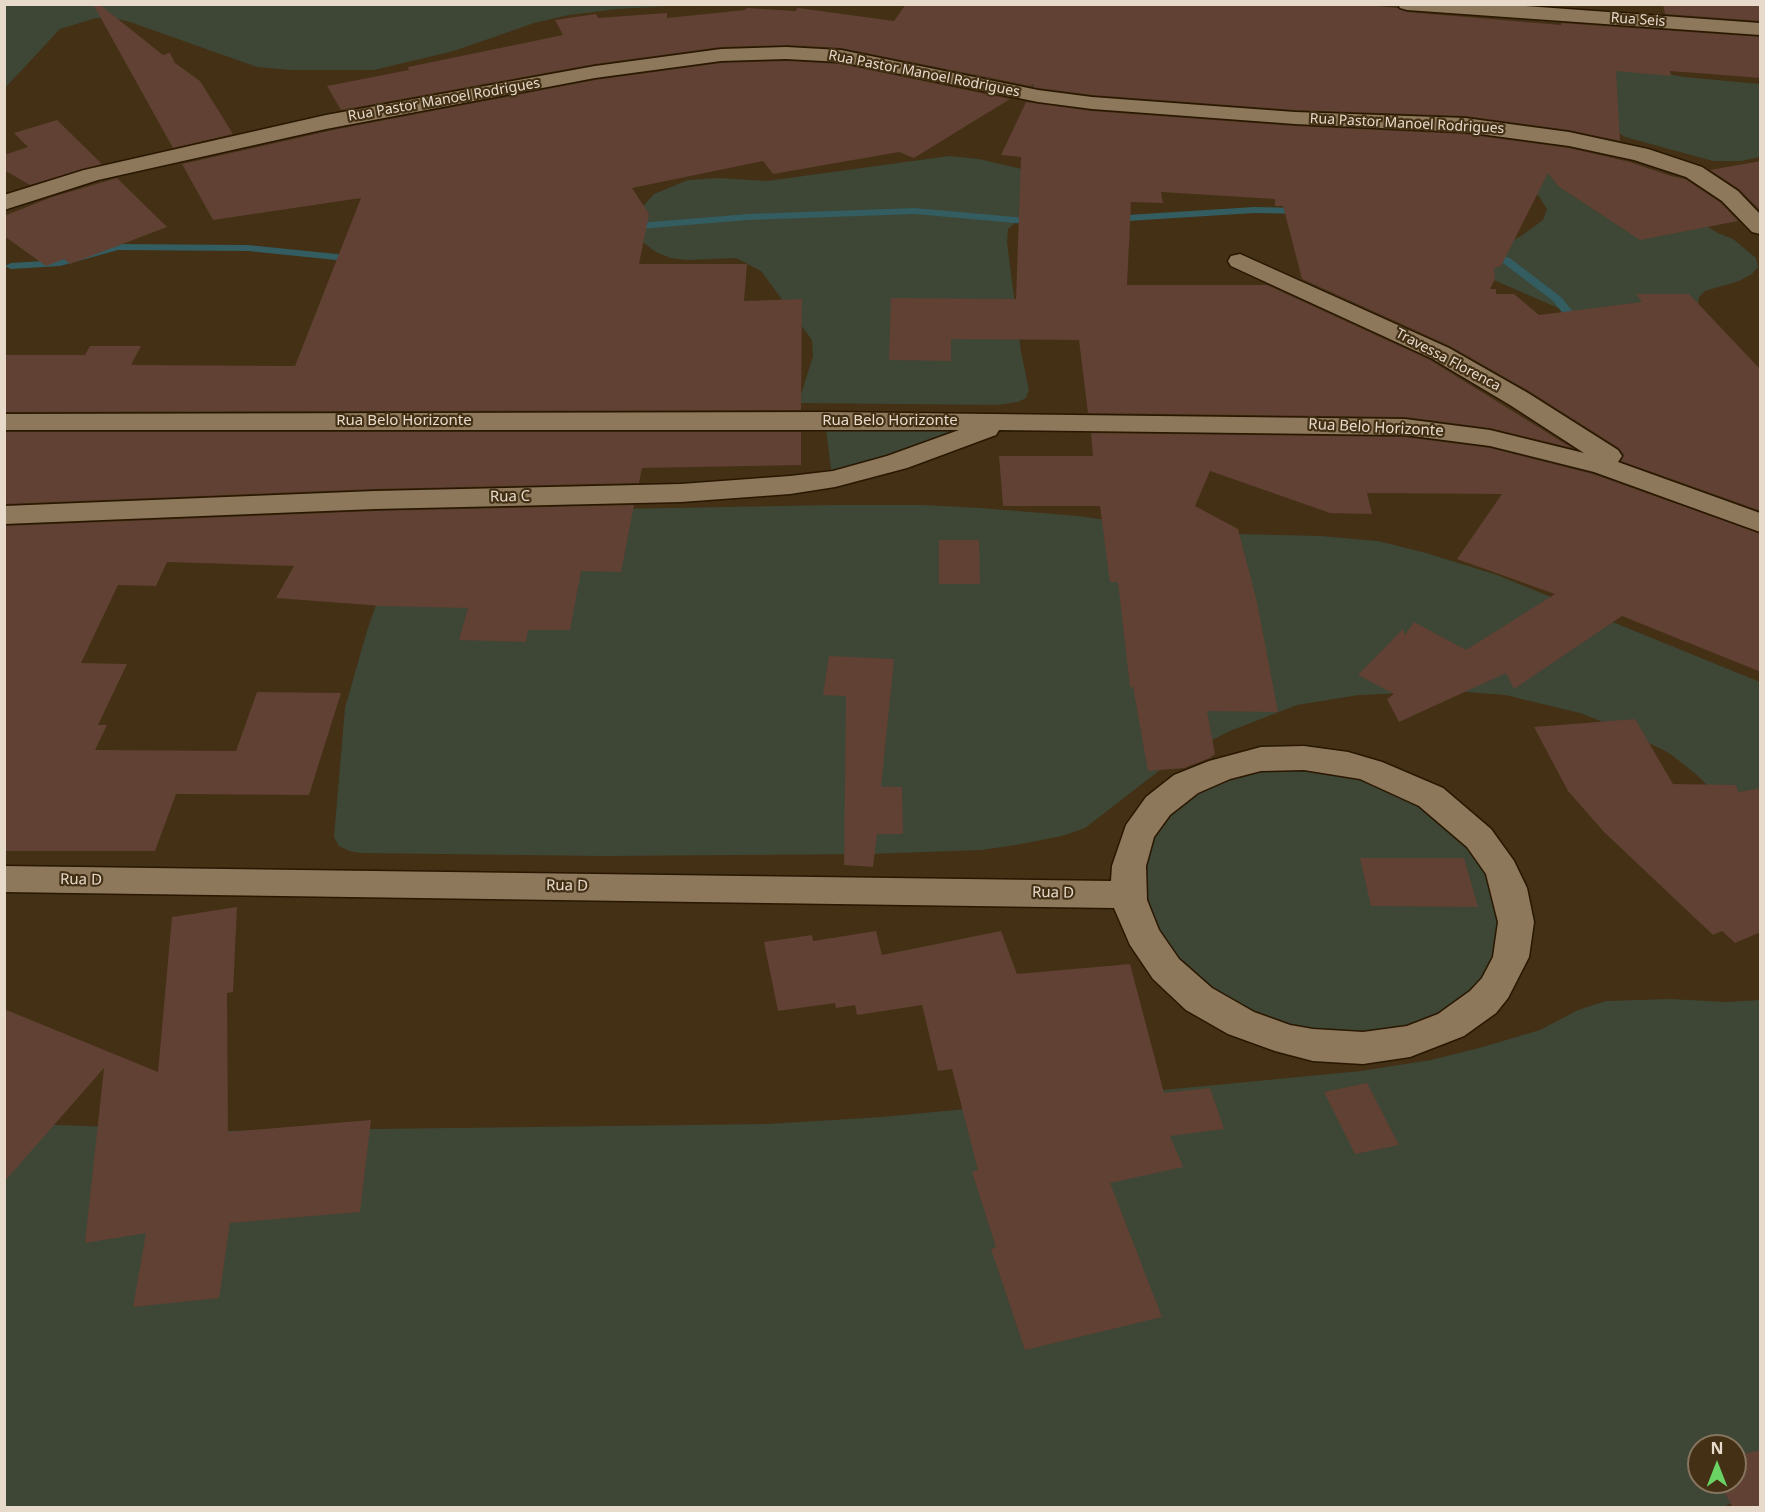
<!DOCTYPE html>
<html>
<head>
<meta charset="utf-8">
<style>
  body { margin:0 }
  #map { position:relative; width:1765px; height:1512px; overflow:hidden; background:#433015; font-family:"Noto Sans",sans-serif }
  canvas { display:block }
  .frame { position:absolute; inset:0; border:6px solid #e7dacb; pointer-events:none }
  .north { position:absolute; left:1687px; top:1434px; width:60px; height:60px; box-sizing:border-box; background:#433015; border:2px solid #85745e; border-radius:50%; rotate:0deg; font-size:16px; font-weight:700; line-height:24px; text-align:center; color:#e7dacb }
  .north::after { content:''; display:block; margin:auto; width:21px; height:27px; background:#6ad364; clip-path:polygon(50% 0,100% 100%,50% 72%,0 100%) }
</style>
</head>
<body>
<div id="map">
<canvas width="1765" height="1512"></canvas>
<div class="frame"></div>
<div class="north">N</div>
</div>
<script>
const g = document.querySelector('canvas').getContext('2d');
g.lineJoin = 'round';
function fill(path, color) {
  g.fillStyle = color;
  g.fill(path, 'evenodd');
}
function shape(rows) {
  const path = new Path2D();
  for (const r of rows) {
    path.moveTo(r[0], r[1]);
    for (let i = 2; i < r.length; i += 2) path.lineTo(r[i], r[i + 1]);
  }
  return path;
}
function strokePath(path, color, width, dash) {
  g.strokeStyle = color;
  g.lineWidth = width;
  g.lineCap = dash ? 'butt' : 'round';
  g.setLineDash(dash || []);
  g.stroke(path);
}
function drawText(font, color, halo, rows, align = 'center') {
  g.font = font + ' "Noto Sans",sans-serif';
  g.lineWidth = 4.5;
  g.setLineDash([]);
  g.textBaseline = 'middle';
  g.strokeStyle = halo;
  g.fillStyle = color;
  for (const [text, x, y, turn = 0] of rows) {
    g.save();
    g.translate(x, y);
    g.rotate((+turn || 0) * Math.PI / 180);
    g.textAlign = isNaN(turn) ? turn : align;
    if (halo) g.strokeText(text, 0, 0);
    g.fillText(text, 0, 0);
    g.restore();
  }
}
const green = shape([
  [5,5,687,5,617,9,569,15,534,23,454,51,374,70,291,70,257,67,130,22,113,18,96,18,60,29,5,88],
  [1610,63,1684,77,1760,84,1760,157,1741,161,1713,161,1625,137,1619,133],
  [1306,128,1648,190,1718,233,1733,239,1756,258,1758,267,1752,274,1739,281,1705,291,1699,297,1698,306,1574,315,1487,277,1484,256,1521,236,1543,220,1547,209,1538,195],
  [949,156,979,159,1026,170,1021,218,1008,229,1007,242,1021,352,1029,390,1026,398,1018,402,997,405,801,403,800,398,813,356,812,340,761,271,736,258,688,260,670,258,656,252,640,240,638,212,654,194,688,180,719,178,767,181],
  [825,422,989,422,832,476],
  [833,505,922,505,981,508,1079,516,1195,533,1321,536,1378,541,1426,553,1497,575,1760,682,1760,861,1722,800,1697,775,1669,753,1621,729,1580,713,1505,695,1455,691,1359,695,1297,705,1230,731,1173,760,1085,828,1062,836,1016,845,981,850,870,854,603,856,360,853,349,851,339,846,334,837,345,708,367,631,379,596,618,509],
  [1343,765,1475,836,1513,935,1455,1021,1429,1033,1268,1032,1148,940,1144,828,1218,771],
  [1670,999,1726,1002,1760,1000,1760,1490,1723,1507,5,1508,5,1123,217,1131,767,1124,882,1117,1361,1071,1431,1060,1479,1048,1540,1030,1578,1010,1606,1001],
  [1699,1446,1735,1446,1735,1482,1699,1482]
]);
const stream = shape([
  [1254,207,1303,208,1308,211,1303,214,1254,213,1112,222,1107,219,1112,216,1254,207],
  [915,208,1037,219,1042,222,1037,225,915,214,748,220,627,230,622,227,627,224,748,214,915,208],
  [118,244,248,245,356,256,361,259,356,262,248,251,118,250,60,266,11,269,5,266,11,263,60,260,118,244],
  [1487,247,1511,259,1561,297,1586,328,1584,330,1576,330,1553,301,1503,263,1483,252,1483,248,1487,247]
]);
const building = shape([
  [93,4,99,4,163,55,170,53,175,63,200,81,233,134,173,148],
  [906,4,1356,4,1398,8,1407,12,1561,25,1561,23,1761,37,1761,78,1670,71,1671,76,1616,71,1620,141,1569,130,1465,116,1295,110,1092,95,1038,88,1033,87,1034,84,1031,86,841,48,786,45,721,47,595,64,341,110,327,86,409,70,408,67,563,35,555,20,596,14,598,18,667,13,667,18,745,10,747,8,795,11,798,8,894,21],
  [1663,4,1761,4,1761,21,1665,14],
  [786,61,841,64,1010,99,914,158,899,152,773,174,763,161,632,188,649,214,639,264,747,264,744,301,802,299,801,410,4,412,4,355,85,355,90,346,141,346,131,365,295,366,361,198,213,220,182,164,333,130,595,80,721,63],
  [1026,102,1092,111,1295,126,1465,134,1569,148,1630,162,1671,176,1685,179,1721,203,1738,221,1640,240,1558,186,1548,173,1501,266,1494,268,1495,279,1490,289,1496,289,1496,294,1514,294,1539,315,1642,302,1636,294,1689,294,1761,370,1761,511,1621,461,1624,455,1619,448,1529,391,1450,346,1302,279,1283,206,1275,206,1275,199,1161,192,1163,203,1131,202,1127,285,1267,285,1430,360,1572,448,1490,428,1405,417,1088,413,1079,340,951,339,951,361,889,360,891,298,1016,299,1021,157,1001,155],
  [57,120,102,164,30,185,4,170,4,155,28,147,14,133],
  [1761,161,1761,211,1739,189,1710,170],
  [117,178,167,227,70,264,64,259,46,266,4,236,4,216,52,197],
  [4,432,801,432,801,465,642,468,639,483,375,489,4,504],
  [1091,433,1405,437,1490,448,1593,474,1761,534,1761,672,1622,616,1514,689,1506,673,1399,722,1387,699,1394,694,1358,675,1403,629,1405,635,1414,622,1466,650,1555,594,1457,559,1502,494,1367,493,1372,514,1330,513,1210,471,1195,506,1238,529,1257,602,1278,712,1207,711,1215,754,1210,758,1184,768,1148,771,1133,687,1130,687,1118,582,1110,582,1100,506,1003,506,999,456,1093,456],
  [634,505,621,572,581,571,570,630,528,630,526,642,459,640,468,608,382,606,276,598,294,566,167,562,156,586,118,585,81,663,127,664,98,725,107,725,95,750,236,751,257,692,341,693,309,795,176,794,155,851,4,851,4,526,375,511],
  [939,540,979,540,980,584,939,584],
  [829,656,894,659,881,787,902,787,903,834,877,834,873,867,844,865,846,696,823,695],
  [1635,719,1673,784,1736,785,1738,792,1761,788,1761,932,1735,943,1722,931,1713,935,1604,832,1568,791,1534,727],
  [1360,858,1464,858,1478,907,1371,906],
  [237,907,233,992,227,993,228,1132,371,1120,360,1212,230,1223,219,1298,133,1307,146,1233,85,1243,104,1068,4,1182,4,1009,158,1072,172,917],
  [876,931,882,955,1001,931,1017,974,1130,964,1164,1093,1210,1088,1224,1129,1170,1136,1183,1167,1110,1183,1162,1317,1025,1350,991,1249,996,1247,972,1172,978,1170,952,1069,938,1071,922,1005,857,1015,855,1005,836,1008,835,1003,778,1011,764,942,812,935,813,941],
  [1367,1083,1399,1145,1355,1154,1324,1092],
  [1761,1450,1761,1508,1733,1508,1719,1482,1735,1482,1735,1456]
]);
const minor = shape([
  [1398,4,1498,4,1760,23,1760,35,1407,10,1400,8,1398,4],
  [786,47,841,50,1038,90,1092,97,1295,112,1465,118,1569,132,1648,149,1702,167,1738,191,1760,214,1760,234,1752,232,1722,201,1686,177,1634,160,1569,146,1465,132,1295,124,1092,109,1038,102,841,62,786,59,721,61,595,78,326,129,98,180,4,210,4,195,84,170,326,115,595,66,721,49,786,47],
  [1240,254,1449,348,1528,393,1618,450,1622,456,1618,462,1760,513,1760,532,1594,472,1490,446,1405,435,999,430,996,435,907,468,835,487,790,494,681,502,375,509,4,524,4,506,375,491,681,484,790,476,833,471,887,456,959,430,4,430,4,414,825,412,1405,419,1490,430,1584,453,1510,405,1431,358,1231,266,1228,261,1231,256,1240,254],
  [1304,746,1348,752,1382,762,1443,788,1491,829,1514,861,1527,888,1534,922,1529,957,1508,998,1496,1013,1464,1036,1410,1057,1363,1064,1313,1061,1275,1051,1228,1034,1186,1010,1153,979,1130,945,1114,908,4,892,4,866,1111,881,1112,866,1126,825,1146,797,1174,775,1209,761,1261,747,1304,746],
  [1304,770,1360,779,1419,806,1467,847,1486,874,1498,922,1493,957,1482,978,1470,991,1438,1014,1407,1026,1363,1032,1313,1029,1290,1025,1254,1012,1212,988,1179,959,1159,930,1147,900,1146,866,1154,837,1170,815,1198,793,1230,779,1261,771,1304,770]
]);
const farStreetnames = [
  ["Rua Seis",1638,20,4],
  ["Rua Pastor Manoel Rodrigues",924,74,11],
  ["Rua Pastor Manoel Rodrigues",444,100,-10],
  ["Rua Pastor Manoel Rodrigues",1407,124,3],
  ["Travessa Florenca",1448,360,28]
];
const streetNames = [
  ["Rua Belo Horizonte",404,421],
  ["Rua Belo Horizonte",890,421],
  ["Rua Belo Horizonte",1376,428,3],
  ["Rua C",510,497,-1],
  ["Rua D",81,880,1],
  ["Rua D",567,886,1],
  ["Rua D",1053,893,1]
];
fill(green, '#3e4636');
fill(stream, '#335d60');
fill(building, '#604133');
strokePath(minor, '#291700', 3);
fill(minor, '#8e785c');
drawText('14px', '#e7dacb', '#433015', farStreetnames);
drawText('15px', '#e7dacb', '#433015', streetNames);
</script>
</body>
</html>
